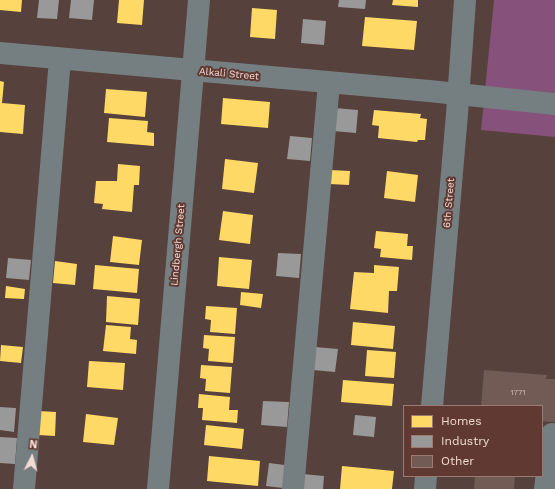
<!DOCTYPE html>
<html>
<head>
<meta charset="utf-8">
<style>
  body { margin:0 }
  #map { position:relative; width:555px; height:489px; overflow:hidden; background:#56413c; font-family:"Work Sans",sans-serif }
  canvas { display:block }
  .legend { position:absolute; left:403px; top:405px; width:140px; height:72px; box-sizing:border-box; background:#603a32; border:1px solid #9b7a73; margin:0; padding:5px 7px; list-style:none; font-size:12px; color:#f3dbd5 }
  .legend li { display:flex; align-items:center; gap:8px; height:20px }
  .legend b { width:20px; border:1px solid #9b7a73 }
  .north { position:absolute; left:12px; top:437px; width:40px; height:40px; -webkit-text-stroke:3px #603a32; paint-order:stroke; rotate:6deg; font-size:11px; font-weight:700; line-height:16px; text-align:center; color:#f3dbd5 }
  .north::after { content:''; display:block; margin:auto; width:14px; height:18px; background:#f3dbd5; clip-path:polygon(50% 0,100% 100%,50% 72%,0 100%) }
</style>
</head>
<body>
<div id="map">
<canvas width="555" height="489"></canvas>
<ul class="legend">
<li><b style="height:11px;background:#ffd966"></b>Homes</li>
<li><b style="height:11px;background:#999"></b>Industry</li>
<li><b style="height:11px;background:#725a55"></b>Other</li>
</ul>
<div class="north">N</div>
</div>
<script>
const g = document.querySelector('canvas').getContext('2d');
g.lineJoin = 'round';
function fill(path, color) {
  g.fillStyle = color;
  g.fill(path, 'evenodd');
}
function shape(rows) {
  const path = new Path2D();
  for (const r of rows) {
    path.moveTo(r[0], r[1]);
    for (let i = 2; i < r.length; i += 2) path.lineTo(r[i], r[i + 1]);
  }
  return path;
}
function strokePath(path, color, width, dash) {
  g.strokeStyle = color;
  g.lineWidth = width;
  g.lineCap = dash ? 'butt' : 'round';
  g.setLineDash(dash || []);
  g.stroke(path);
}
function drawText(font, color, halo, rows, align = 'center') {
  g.font = font + ' "Work Sans",sans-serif';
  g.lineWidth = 4;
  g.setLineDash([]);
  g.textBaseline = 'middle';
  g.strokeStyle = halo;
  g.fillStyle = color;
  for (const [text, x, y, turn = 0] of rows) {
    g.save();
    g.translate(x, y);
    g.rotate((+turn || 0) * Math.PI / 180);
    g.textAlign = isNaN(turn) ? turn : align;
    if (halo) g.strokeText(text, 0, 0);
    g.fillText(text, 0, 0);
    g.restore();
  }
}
const green = shape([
  [494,0,555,0,555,137,481,130]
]);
const homes = shape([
  [0,0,22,0,21,12,0,10],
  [119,0,144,0,142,25,117,23],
  [393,0,418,0,418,7,392,5],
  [252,8,277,10,275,39,250,37],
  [365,17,417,21,414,50,362,46],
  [0,81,4,82,2,103,25,105,23,134,0,132],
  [106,89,147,92,145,117,104,113],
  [223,98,270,102,268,128,221,124],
  [374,110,421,114,420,118,427,119,425,140,418,140,417,142,378,138,379,126,372,125],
  [109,118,148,121,147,132,154,133,154,146,107,142],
  [225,159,258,163,254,193,222,189],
  [118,164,140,166,139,185,134,185,132,212,102,209,103,204,94,203,96,181,117,181],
  [330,170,350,171,349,185,329,184],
  [387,171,418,175,415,202,384,198],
  [223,211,253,215,250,244,219,240],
  [376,231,408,234,407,246,413,246,412,260,380,257,381,249,374,248],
  [113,236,142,240,139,265,110,262],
  [219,257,252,260,249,289,217,286],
  [55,261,77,264,75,285,53,283],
  [95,265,139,269,137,293,93,289],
  [374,265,399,267,397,291,389,291,388,313,350,309,354,272,374,273],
  [6,286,25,289,24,299,5,298],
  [241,292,263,294,261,308,240,305],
  [107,296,140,299,138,325,106,322],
  [206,306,237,308,235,334,210,332,211,320,205,319],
  [353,322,395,326,393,349,351,345],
  [106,325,131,327,130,339,137,340,136,354,103,351],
  [204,335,235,337,233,363,208,361,209,349,203,348],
  [1,345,23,347,21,363,0,361],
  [367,350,396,352,394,378,365,376],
  [89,361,125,363,123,390,87,387],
  [201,365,232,367,230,393,205,391,206,379,200,378],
  [343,380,394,384,392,406,341,402],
  [199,394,230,397,229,410,238,410,237,423,202,420,203,408,198,408],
  [39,411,56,412,55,436,38,435],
  [86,414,118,418,114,445,83,442],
  [206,425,244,429,242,449,204,445],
  [209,456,260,461,258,486,207,481],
  [342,466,394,471,392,489,340,489]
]);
const industry = shape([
  [39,0,59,0,57,19,37,18],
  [71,0,94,0,92,20,69,18],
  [339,0,366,0,365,9,338,7],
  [303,19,326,21,324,45,301,43],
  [335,108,358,110,356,133,333,131],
  [290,136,312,138,310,161,287,159],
  [278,253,301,254,299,278,276,276],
  [8,258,31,260,29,280,6,278],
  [315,347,338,349,335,372,313,370],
  [263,401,289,402,287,427,261,425],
  [0,407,16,408,14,432,0,430],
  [355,415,376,417,374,437,353,435],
  [0,437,17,438,15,464,0,463],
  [269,463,285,465,283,488,266,486],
  [303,474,324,476,323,489,301,489]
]);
const building = shape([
  [484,370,547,375,546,379,555,379,555,422,542,421,542,406,481,406],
  [475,476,515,476,514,489,474,489]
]);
const minor = shape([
  [0,53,429,91,555,104],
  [432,406,457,114,465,0],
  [24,489,60,59],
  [158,489,199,0],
  [293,489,329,83],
  [425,489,426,476],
  [545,489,552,434]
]);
const numberNames = [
  ["1771",518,393]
];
const streetNames = [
  ["Alkali Street",229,74,5],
  ["6th Street",449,203,-85],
  ["Lindbergh Street",178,245,-85]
];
fill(green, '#86517a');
fill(homes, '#ffd966');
fill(industry, '#999');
fill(building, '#725a55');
strokePath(minor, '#757e80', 22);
drawText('8px', '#d3bbb5', null, numberNames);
drawText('10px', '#f3dbd5', '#603a32', streetNames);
</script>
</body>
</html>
